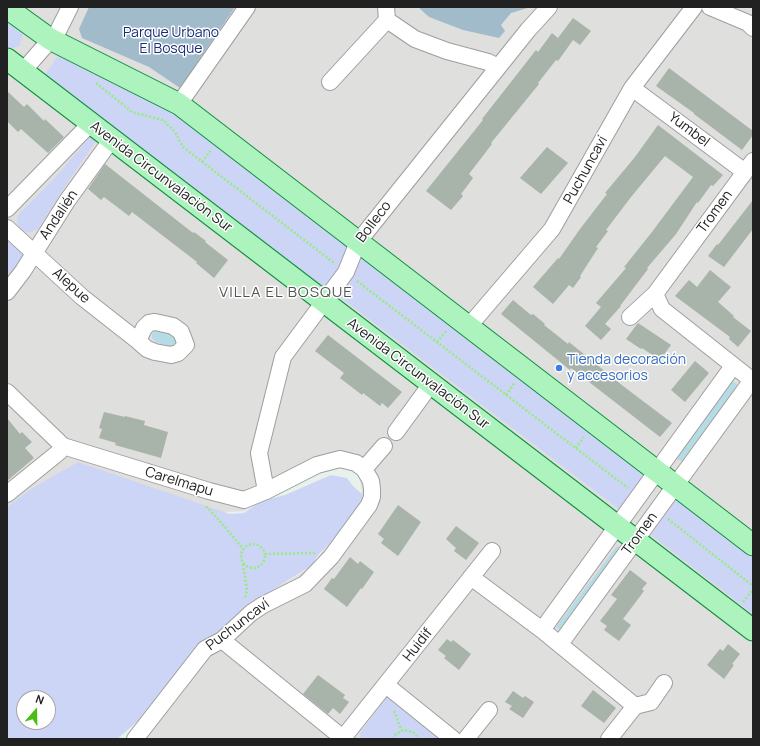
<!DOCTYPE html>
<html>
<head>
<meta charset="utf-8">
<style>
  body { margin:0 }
  #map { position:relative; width:760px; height:746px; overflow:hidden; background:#e9f1ec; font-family:Manrope,sans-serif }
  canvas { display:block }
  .frame { position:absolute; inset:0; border:8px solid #212121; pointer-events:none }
  .north { position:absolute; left:16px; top:690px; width:40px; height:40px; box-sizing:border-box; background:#fff; border:1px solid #a6a6a6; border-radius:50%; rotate:20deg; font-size:11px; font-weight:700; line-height:16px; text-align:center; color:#212121 }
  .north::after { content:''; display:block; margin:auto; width:14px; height:18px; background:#4abd16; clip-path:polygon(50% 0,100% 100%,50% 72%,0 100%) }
</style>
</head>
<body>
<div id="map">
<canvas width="760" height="746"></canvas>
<div class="frame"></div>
<div class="north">N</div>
</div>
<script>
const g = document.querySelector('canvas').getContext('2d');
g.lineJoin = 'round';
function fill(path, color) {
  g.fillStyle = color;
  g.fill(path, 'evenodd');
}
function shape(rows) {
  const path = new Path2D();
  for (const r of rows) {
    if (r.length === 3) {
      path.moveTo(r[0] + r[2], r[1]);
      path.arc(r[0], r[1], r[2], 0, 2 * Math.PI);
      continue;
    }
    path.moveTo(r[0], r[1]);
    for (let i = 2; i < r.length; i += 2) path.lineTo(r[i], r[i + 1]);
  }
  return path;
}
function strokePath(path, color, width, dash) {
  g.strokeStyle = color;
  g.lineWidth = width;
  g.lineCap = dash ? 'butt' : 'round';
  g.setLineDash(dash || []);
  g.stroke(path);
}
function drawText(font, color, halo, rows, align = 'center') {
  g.font = font + ' Manrope,sans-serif';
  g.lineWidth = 3;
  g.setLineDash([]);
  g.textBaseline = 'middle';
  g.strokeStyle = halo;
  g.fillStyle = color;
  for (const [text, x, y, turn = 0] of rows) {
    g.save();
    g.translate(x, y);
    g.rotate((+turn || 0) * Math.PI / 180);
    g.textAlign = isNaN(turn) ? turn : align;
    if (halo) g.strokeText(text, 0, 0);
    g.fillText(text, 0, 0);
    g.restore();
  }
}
const residential = shape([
  [7,7,753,7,753,739,129,739,226,631,263,593,288,581,314,565,321,553,356,509,362,491,359,476,349,468,335,467,275,493,244,511,7,523]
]);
const grass = shape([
  [155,329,164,330,170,334,177,341,175,346,171,347,156,342,152,338,152,334],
  [732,381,737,384,735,389,682,461,677,459,679,453],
  [617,546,624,552,562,631,556,627]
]);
const forest = shape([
  [89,7,235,7,180,88,149,67,82,38,79,29],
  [418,7,531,7,511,13,501,25,505,31,499,38,463,30,429,17]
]);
const park = shape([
  [7,22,23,34,19,46,8,50,7,48],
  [62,50,172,110,352,247,325,291,44,76],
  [93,134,98,138,64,188,38,229,32,232,25,232,20,228,17,223,18,215,52,181],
  [7,237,25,251,24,257,7,285],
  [362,255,650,476,624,513,336,294],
  [78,462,230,514,244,513,261,501,285,495,331,475,347,478,353,486,362,494,359,513,319,554,311,566,251,603,251,614,159,703,117,739,7,739,7,507,31,489],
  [24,698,48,698,48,722,24,722],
  [676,500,753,559,753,614,651,535],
  [388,696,444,739,361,739,360,733]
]);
const building = shape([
  [573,18,591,31,580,45,573,40,558,61,556,60,538,83,539,84,491,143,492,144,469,174,473,178,461,194,463,196,451,210,426,191,483,120,482,119,536,50,538,52,552,33,558,38],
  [669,68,753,131,753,135,742,150,694,114,694,113,656,86],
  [7,91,24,107,27,104,44,121,45,119,64,137,48,153,21,129,18,132,7,121],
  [658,125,723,175,713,186,711,185,698,203,697,202,676,234,647,268,648,269,620,306,621,306,605,324,611,329,601,340,585,326,601,307,596,303,626,268,624,267,652,232,693,177,665,156,631,197,606,230,608,231,596,247,598,248,580,276,581,277,573,288,569,285,553,304,533,287,558,258,559,259,580,229,607,194,605,193,635,157],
  [547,147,568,163,541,194,520,178],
  [105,164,193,233,194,232,206,241,205,242,228,260,214,278,196,263,197,262,132,212,129,216,104,197,101,200,88,189],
  [753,200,753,229,724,267,708,256,717,244,718,245],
  [710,270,731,287,718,302,734,316,733,317,751,331,738,347,729,339,730,337,675,296,689,280,697,287],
  [513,300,531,315,533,314,545,324,544,325,568,344,569,342,623,386,672,423,660,437,571,368,570,370,501,314],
  [638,323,671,345,660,360,642,348,641,349,626,339],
  [328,335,402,392,388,408,382,403,380,406,363,393,362,395,340,378,344,373,315,351],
  [695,361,709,373,685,402,671,390],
  [104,412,125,417,125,416,145,421,144,425,168,432,161,458,115,445,116,443,99,438,102,429,99,428],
  [7,418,20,434,22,432,32,442,25,448,34,458,7,481],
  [398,505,421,522,398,556,381,543,384,539,378,534],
  [456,526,479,543,466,560,454,551,456,548,446,539],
  [350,557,358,564,360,561,374,572,362,589,361,588,347,607,324,589,332,578,334,579],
  [630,570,647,583,642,589,644,591,623,619,631,625,619,641,604,630,607,626,600,621,617,599,611,595],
  [447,639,451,642,453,640,471,654,459,670,444,658,446,656,438,650],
  [728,644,740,654,732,664,734,665,724,679,707,665,720,649,723,651],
  [318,675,345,695,343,698,349,702,340,714,333,708,328,714,303,694],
  [593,690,616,708,604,723,581,706],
  [513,691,523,698,525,696,534,702,523,718,509,709,512,706,505,702]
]);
const path = shape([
  [96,83,132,112,163,120,175,132,183,147,334,263],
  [202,162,211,150],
  [357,281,628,488],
  [437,342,447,330],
  [506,395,515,382],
  [576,448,584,437],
  [207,506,207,507,225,527,243,549],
  [668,519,753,586],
  [253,556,12],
  [265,554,315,553],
  [243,564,247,590,245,598],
  [743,602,753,589],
  [394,711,402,731],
  [393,739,396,734,404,730,413,732,419,739]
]);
const minor = shape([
  [386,7,387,20,415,39,447,51,488,62,498,67],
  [710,7,748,23,753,28],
  [23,71,58,31,70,7],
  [330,82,387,20],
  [632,88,745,172],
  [179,104,247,7],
  [7,209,91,123],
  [7,228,82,297,138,341],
  [7,292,23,271,67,201,112,139],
  [655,294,662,309,753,381],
  [630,317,655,294,753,161],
  [155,322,173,326,181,332,186,345,178,353,171,355,155,352,147,349,138,341,144,328,149,323,155,322],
  [469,326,552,229,632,88,694,7],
  [7,392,63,446,209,491,244,500,266,491,317,465,340,459,356,463,364,469],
  [396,432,431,384],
  [266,491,259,453,283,357,346,272,358,242,528,30,549,7],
  [7,494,59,452,63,446],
  [471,577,542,630,635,706,609,739],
  [542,630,733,366],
  [222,640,344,739],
  [560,644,752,380],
  [386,685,453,739],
  [635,706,651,702,664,683],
  [343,738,492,551],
  [135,739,205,649,222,640,251,613,263,605,305,584,331,557,369,505,372,497,372,489,371,481,364,469,384,446],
  [466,739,489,710]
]);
const major = shape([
  [7,8,50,39,179,104,753,545],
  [7,59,753,630]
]);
const markers = [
  [559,368,4,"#3f7fe0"]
];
const parkNames = [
  ["Parque Urbano",171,33],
  ["El Bosque",171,49]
];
const streetNames = [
  ["Yumbel",689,130,37],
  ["Puchuncaví",586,170,-61],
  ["Avenida Circunvalación Sur",161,177,37],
  ["Tromen",715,212,-54],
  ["Andalién",59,215,-56],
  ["Bolleco",374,222,-53],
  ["Alepue",71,286,42],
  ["Avenida Circunvalación Sur",418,374,37],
  ["Carelmapu",179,482,17],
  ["Tromen",640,534,-54],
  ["Puchuncaví",238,625,-37],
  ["Huidif",418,645,-52]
];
const shopNames = [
  ["Tienda decoración",567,360],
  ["y accesorios",567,376]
];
const neighbourhoodNames = [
  ["VILLA EL BOSQUE",286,293]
];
fill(residential, '#dfdfde');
fill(grass, '#b5dbe5');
fill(forest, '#a2bbcb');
fill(park, '#ccd5f5');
fill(building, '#a8b3a9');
strokePath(minor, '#9e9e9e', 18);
strokePath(major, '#108e3d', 23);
strokePath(path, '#96ec7f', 2.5, [2, 2]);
strokePath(minor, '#fff', 16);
strokePath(major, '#acf3be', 21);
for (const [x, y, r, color] of markers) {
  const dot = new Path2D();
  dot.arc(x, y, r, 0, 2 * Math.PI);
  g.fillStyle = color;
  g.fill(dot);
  strokePath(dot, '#fff', 1.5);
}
drawText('14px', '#182e76', '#fff', parkNames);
drawText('14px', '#212121', '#fff', streetNames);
drawText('14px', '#366cbe', '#fff', shopNames, 'left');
g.letterSpacing = '1px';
drawText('15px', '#545454', '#fff', neighbourhoodNames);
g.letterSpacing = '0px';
</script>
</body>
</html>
